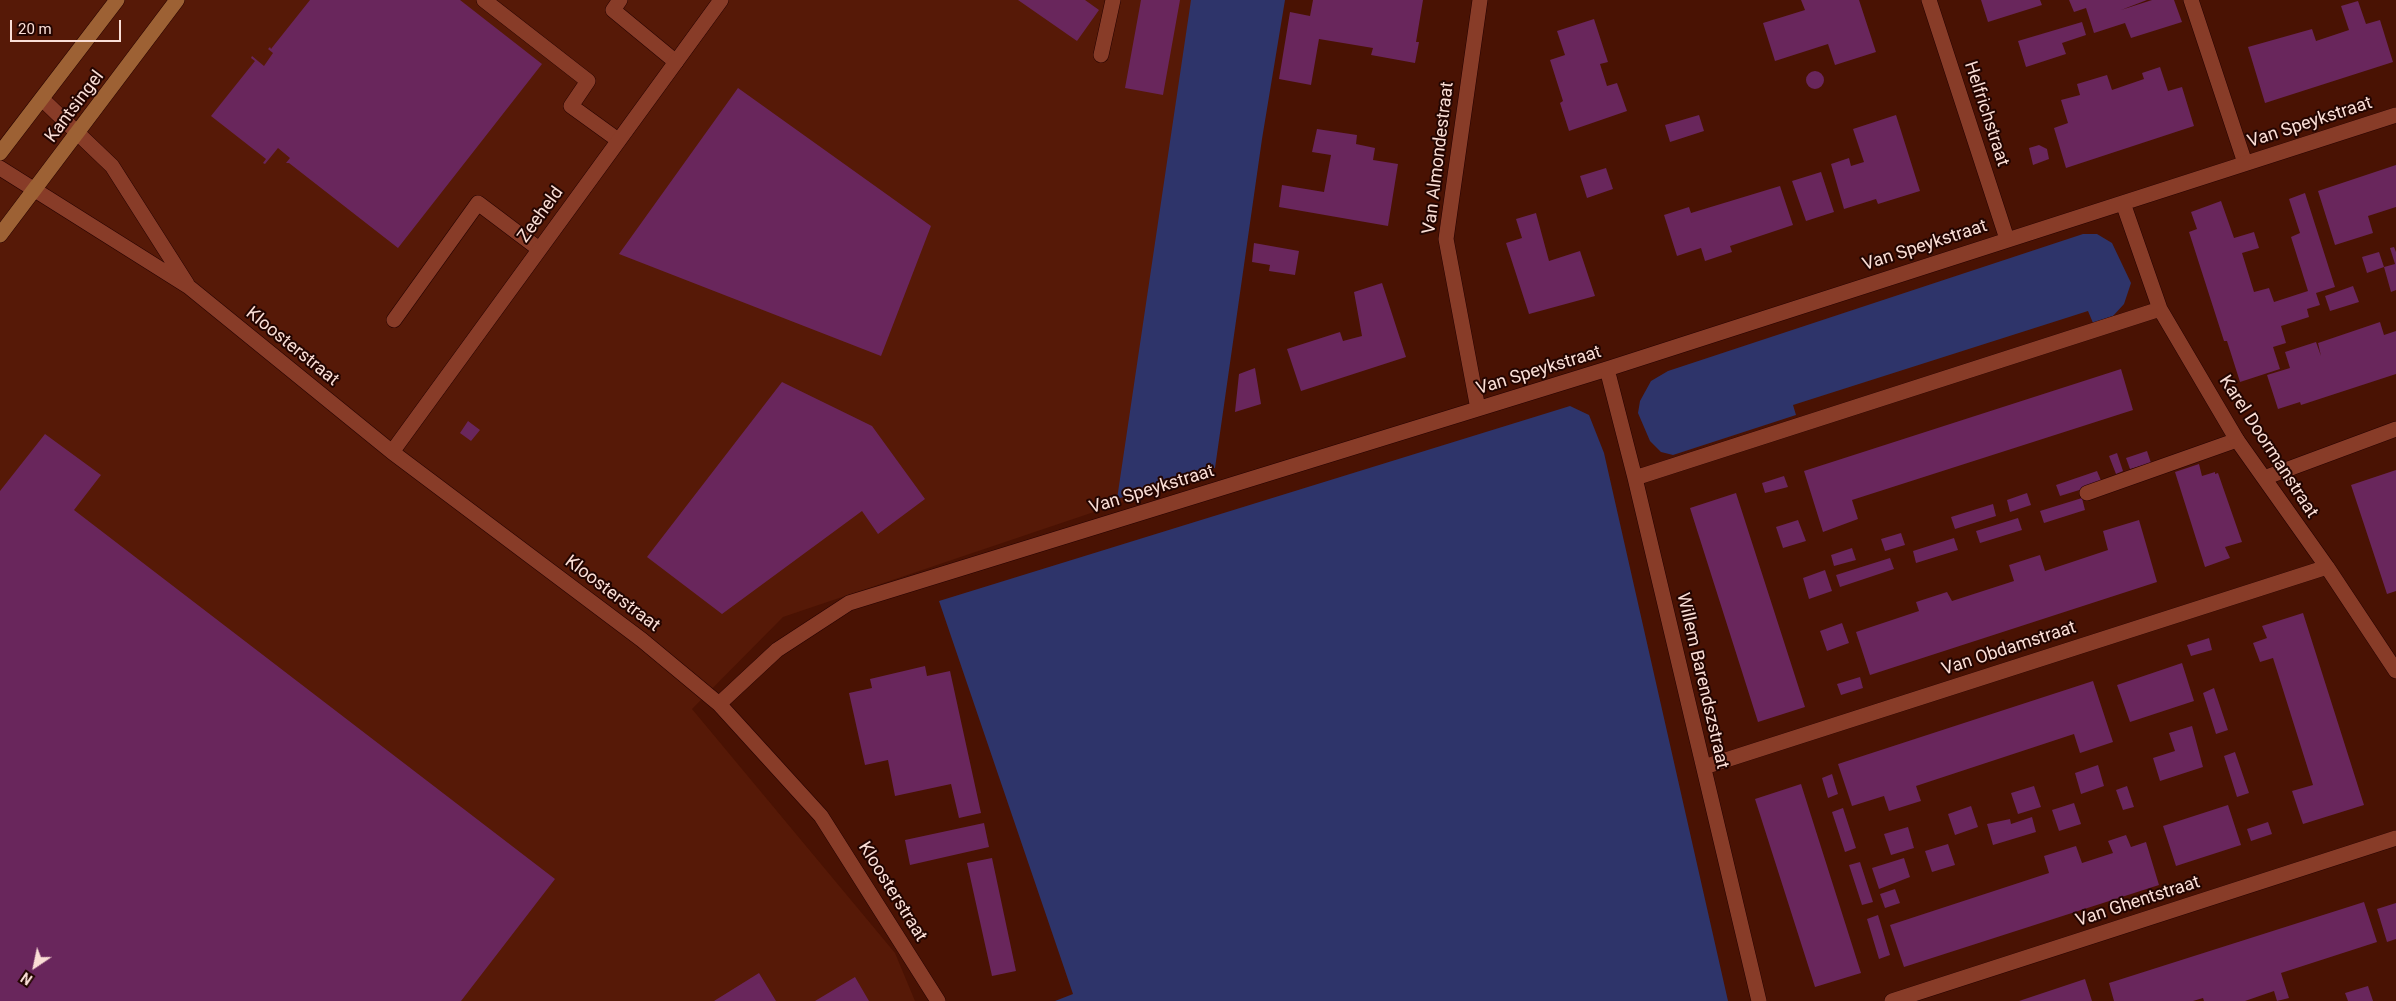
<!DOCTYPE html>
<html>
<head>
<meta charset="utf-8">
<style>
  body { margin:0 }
  #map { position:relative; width:2396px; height:1001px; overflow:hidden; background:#491203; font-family:Roboto,sans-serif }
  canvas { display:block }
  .north { position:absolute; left:10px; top:941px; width:50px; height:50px; -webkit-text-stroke:4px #230501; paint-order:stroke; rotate:214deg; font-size:14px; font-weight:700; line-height:20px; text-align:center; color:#faded6 }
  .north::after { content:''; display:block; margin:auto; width:18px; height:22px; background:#faded6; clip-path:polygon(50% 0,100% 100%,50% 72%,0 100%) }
  .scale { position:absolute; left:10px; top:20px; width:111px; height:22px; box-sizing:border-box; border:2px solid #faded6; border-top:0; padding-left:6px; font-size:15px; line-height:18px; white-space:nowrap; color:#faded6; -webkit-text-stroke:4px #230501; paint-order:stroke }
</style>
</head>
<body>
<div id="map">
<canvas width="2396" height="1001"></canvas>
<div class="north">N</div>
<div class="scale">20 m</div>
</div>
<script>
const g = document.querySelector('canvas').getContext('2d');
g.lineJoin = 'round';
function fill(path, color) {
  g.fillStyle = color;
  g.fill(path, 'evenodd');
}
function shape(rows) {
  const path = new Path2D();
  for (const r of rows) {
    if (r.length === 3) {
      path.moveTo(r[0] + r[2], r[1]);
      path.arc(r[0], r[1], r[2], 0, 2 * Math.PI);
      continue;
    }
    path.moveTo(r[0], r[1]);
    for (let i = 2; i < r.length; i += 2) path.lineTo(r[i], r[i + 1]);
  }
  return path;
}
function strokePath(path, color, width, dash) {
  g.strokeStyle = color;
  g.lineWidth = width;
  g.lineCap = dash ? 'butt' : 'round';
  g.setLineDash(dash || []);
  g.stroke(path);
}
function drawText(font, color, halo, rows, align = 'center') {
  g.font = font + ' Roboto,sans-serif';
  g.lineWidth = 4;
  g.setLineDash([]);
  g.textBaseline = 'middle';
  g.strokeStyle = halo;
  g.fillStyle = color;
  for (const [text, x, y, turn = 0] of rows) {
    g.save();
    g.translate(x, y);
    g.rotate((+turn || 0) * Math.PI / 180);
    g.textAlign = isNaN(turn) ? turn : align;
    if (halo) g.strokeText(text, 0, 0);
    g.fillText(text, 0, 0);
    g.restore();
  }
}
const built = shape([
  [0,0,1250,0,1168,487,783,617,692,709,895,953,915,1001,0,1001]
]);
const green = shape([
  [1191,0,1285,0,1262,139,1215,468,1117,499],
  [2083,234,2097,234,2112,243,2131,283,2124,304,2113,316,2093,323,2088,311,1793,405,1796,415,1673,455,1661,452,1650,441,1638,413,1640,401,1651,381,1668,371],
  [1570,406,1589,415,1604,453,1728,1001,1055,1001,1073,994,939,601]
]);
const building = shape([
  [310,0,460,0,542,64,398,248,289,163,286,163,290,158,278,148,265,164,263,163,266,159,211,116,255,61,251,58,252,56,264,66,273,53,268,49,270,47,271,49],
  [1018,0,1085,0,1099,10,1077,41],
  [1141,0,1180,0,1163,95,1125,88],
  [1313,0,1423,0,1416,42,1419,42,1415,63,1371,55,1373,48,1319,39,1311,85,1279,79,1290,12,1310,16],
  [1801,0,1859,0,1876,52,1835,65,1828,44,1775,61,1763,23,1805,10],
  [1981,0,2040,0,2042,5,1988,22],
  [2069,0,2147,0,2121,10,2152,0,2174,0,2182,22,2131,38,2125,23,2094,33,2086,8,2074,12],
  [2358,1,2366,24,2380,20,2393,62,2265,103,2248,47,2312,29,2316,41,2349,30,2341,6],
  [1594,19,1608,62,1600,64,1607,86,1617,83,1627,111,1569,131,1560,103,1563,101,1550,60,1565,55,1557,31],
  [2082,22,2086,35,2062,43,2066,54,2026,67,2018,41],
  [2160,67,2168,91,2182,87,2194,126,2066,168,2054,128,2068,123,2061,100,2080,95,2077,84,2107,75,2112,90,2144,79,2142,73],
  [1815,80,9],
  [738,88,931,226,881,356,619,254],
  [1699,115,1704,131,1670,142,1665,125],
  [1896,115,1920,191,1878,204,1876,199,1844,209,1831,164,1849,158,1851,166,1864,162,1853,129],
  [1317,129,1357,135,1356,144,1375,148,1373,160,1398,164,1388,226,1279,207,1282,185,1324,192,1331,155,1312,152],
  [2039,145,2047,149,2049,159,2033,165,2029,148],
  [2396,165,2396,207,2368,216,2373,233,2335,245,2318,191],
  [1606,168,1613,189,1587,198,1580,176],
  [1821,172,1834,212,1806,221,1792,181],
  [1780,186,1793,225,1730,246,1732,252,1705,261,1701,248,1677,256,1664,215,1689,207,1691,213],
  [2305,193,2335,287,2316,293,2320,305,2307,309,2309,317,2281,326,2286,343,2273,347,2280,369,2240,382,2227,341,2224,341,2189,232,2197,229,2191,212,2221,201,2234,238,2254,232,2259,248,2242,253,2254,292,2269,288,2274,302,2308,291,2291,237,2300,233,2289,199],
  [1536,213,1549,261,1580,251,1595,296,1529,314,1506,243,1522,238,1516,219],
  [1254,243,1299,251,1295,275,1269,271,1270,265,1252,262],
  [2394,247,2396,252,2396,290,2391,292,2384,267,2395,264,2390,248],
  [2379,252,2384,267,2367,273,2362,257],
  [1382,283,1406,357,1301,391,1287,349,1340,332,1343,341,1362,336,1354,292],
  [2353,286,2359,302,2330,311,2325,296],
  [2380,322,2384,335,2396,331,2396,374,2301,405,2300,402,2278,409,2267,375,2290,368,2285,352,2316,342,2321,356,2318,343],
  [1255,368,1261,404,1235,412,1239,374],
  [2121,369,2133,410,1852,500,1858,519,1823,532,1804,471],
  [782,382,872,426,925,499,878,534,862,511,722,614,647,557],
  [468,421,480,430,471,441,460,433],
  [45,434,101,475,74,510,555,879,461,1001,0,1001,0,491],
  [2147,451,2151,463,2130,469,2126,458],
  [2117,453,2123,471,2116,474,2109,456],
  [2199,464,2202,476,2215,472,2215,474,2218,473,2242,542,2225,547,2230,558,2205,567,2175,472],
  [2396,470,2396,591,2387,594,2351,485],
  [2097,471,2102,483,2060,496,2056,485],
  [1784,476,1788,487,1765,493,1762,483],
  [1736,493,1805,707,1758,722,1690,508],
  [2027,493,2031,505,2010,512,2007,500],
  [2082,498,2085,510,2044,523,2040,511],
  [1993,504,1996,516,1955,529,1951,517],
  [2018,518,2022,530,1980,543,1976,531],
  [1798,520,1806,541,1783,548,1776,527],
  [2139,520,2157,582,1870,675,1856,632,1919,611,1916,602,1947,592,1952,601,2014,581,2009,565,2040,555,2045,571,2108,550,2103,531],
  [1901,533,1905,545,1885,551,1881,539],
  [1954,538,1958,550,1916,563,1913,551],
  [1852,548,1856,560,1834,566,1831,555],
  [1890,558,1894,569,1840,587,1836,575],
  [1825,570,1832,591,1809,599,1803,578],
  [2303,613,2364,805,2303,824,2292,791,2313,785,2273,658,2260,662,2253,643,2267,638,2262,626],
  [1842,623,1849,643,1827,651,1820,631],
  [2209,638,2212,650,2191,656,2187,645],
  [2182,663,2194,701,2130,722,2117,685],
  [925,666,927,676,950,671,981,813,959,818,951,784,895,796,888,760,865,765,849,693,872,688,870,679],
  [1860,677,1863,688,1841,695,1837,684],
  [2093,681,2113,742,2080,753,2074,734,1916,786,1921,801,1889,811,1884,796,1852,806,1838,764],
  [2214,688,2228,730,2216,734,2203,693],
  [2192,726,2203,767,2160,781,2153,758,2175,751,2169,733],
  [2235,752,2249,793,2237,797,2224,756],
  [2098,765,2104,786,2081,794,2075,773],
  [1832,774,1838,794,1828,798,1822,778],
  [1801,784,1861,973,1815,987,1755,799],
  [2034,786,2041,807,2018,814,2011,793],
  [2127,786,2134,807,2123,810,2116,790],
  [2074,803,2081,824,2059,831,2052,810],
  [2228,805,2241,845,2176,866,2163,826],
  [1971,806,1978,827,1955,835,1948,814],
  [1843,808,1856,848,1845,852,1832,812],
  [2032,817,2036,832,1993,845,1987,824,2010,819,2011,824],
  [2268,822,2272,834,2251,841,2247,829],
  [984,823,989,847,910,865,905,840],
  [1908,827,1914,848,1891,855,1884,834],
  [2126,835,2131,847,2146,842,2159,885,1904,967,1890,925,2049,873,2044,856,2076,846,2082,863,2113,853,2108,841],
  [1948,844,1955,865,1932,872,1925,851],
  [992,858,1016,971,992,976,967,863],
  [1904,858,1910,877,1879,889,1872,868],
  [1860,862,1873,902,1862,905,1849,865],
  [1895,889,1900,903,1885,908,1880,894],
  [2364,902,2377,942,2281,973,2289,998,2277,1001,2274,991,2245,1001,2204,1001,2203,998,2193,1001,2114,1001,2109,983],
  [2396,903,2396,939,2387,942,2377,909],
  [1878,915,1890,955,1879,959,1867,919],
  [759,973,776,1001,714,1001],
  [855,977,869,1001,815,1001],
  [2085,979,2092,1001,2019,1001],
  [2368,986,2373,1001,2348,1001,2345,993]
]);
const lane = shape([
  [484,0,588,81,571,106,618,140],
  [620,0,613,10,676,62],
  [2191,0,2245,163],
  [1101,55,1113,0],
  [394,320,478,203,539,249],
  [2087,493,2237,440]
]);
const street = shape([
  [1929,0,2007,239],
  [42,99,112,166,187,284],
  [0,168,189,287,392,452,642,640,719,704,821,816,938,1001],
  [2123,203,2160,309,2237,440,2327,567,2396,671],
  [1607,369,1635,478,1759,1001],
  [1478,409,1446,239,1480,0],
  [392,452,721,0],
  [1635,478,2160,309],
  [2264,478,2396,429],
  [719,704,777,650,849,603,1607,369,2396,115],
  [1704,767,2327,567],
  [1892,1001,2396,838]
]);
const secondary = shape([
  [0,153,117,0],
  [0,235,177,0]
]);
const streetNames = [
  ["Kantsingel",75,107,-53],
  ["Helfrichstraat",1986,114,72],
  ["Van Speykstraat",2310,123,-18],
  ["Van Almondestraat",1439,158,-83],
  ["Zeeheld",541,215,-54],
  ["Van Speykstraat",1925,246,-18],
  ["Kloosterstraat",292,347,39],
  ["Van Speykstraat",1539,371,-17],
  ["Karel Doormanstraat",2268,447,57],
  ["Van Speykstraat",1152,490,-17],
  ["Kloosterstraat",612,594,37],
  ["Van Obdamstraat",2009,649,-18],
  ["Willem Barendszstraat",1702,681,77],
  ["Kloosterstraat",892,892,58],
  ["Van Ghentstraat",2138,902,-18]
];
fill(built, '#561907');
fill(green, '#2e346a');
fill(building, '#69265c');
strokePath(lane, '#260200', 16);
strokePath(street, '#260200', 16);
strokePath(secondary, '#260200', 16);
strokePath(lane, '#883c28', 15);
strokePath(street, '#883c28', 15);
strokePath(secondary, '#9d6134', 15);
drawText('18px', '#faded6', '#230501', streetNames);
</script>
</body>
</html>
